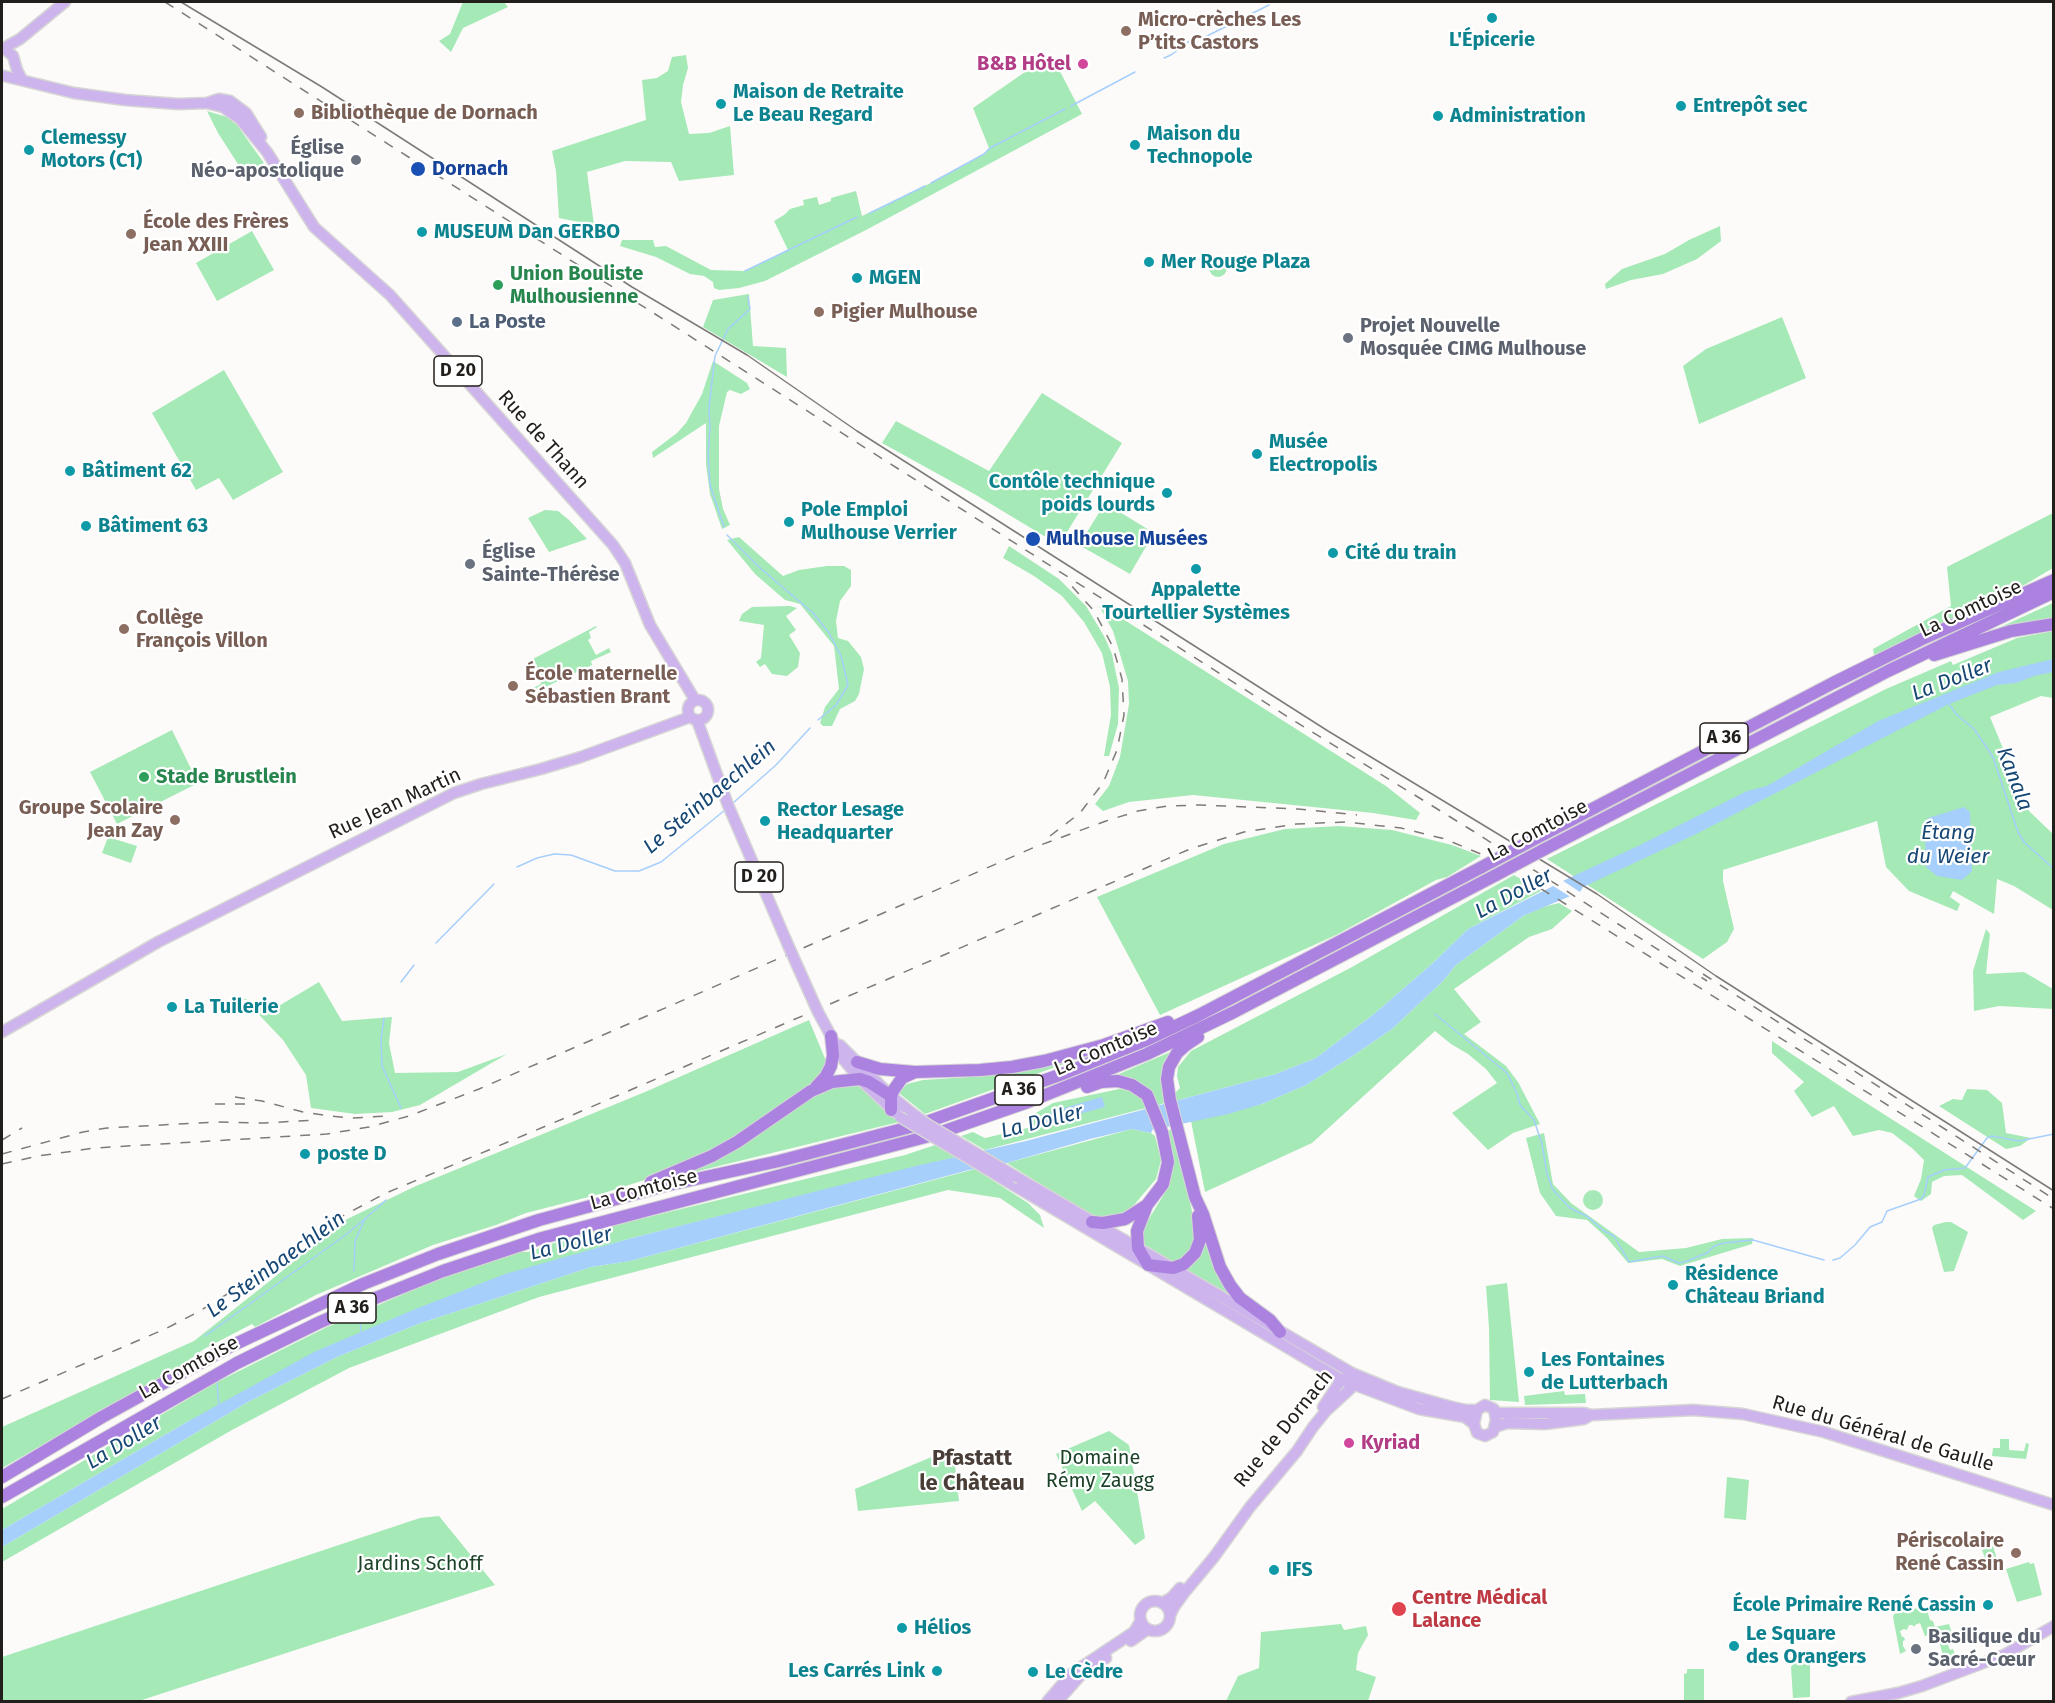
<!DOCTYPE html>
<html>
<head>
<meta charset="utf-8">
<style>
  body { margin:0 }
  #map { position:relative; width:2055px; height:1703px; overflow:hidden; background:#fdfbf9; font-family:"Fira Sans",sans-serif }
  canvas { display:block }
  .frame { position:absolute; inset:0; border:3px solid #221e1b; pointer-events:none }
</style>
</head>
<body>
<div id="map">
<canvas width="2055" height="1703"></canvas>
<div class="frame"></div>
</div>
<script>
const g = document.querySelector('canvas').getContext('2d');
g.lineJoin = 'round';
function fill(path, color) {
  g.fillStyle = color;
  g.fill(path, 'evenodd');
}
function shape(rows) {
  const path = new Path2D();
  for (const r of rows) {
    if (r.length === 3) {
      path.moveTo(r[0] + r[2], r[1]);
      path.arc(r[0], r[1], r[2], 0, 2 * Math.PI);
      continue;
    }
    path.moveTo(r[0], r[1]);
    for (let i = 2; i < r.length; i += 2) path.lineTo(r[i], r[i + 1]);
  }
  return path;
}
function strokePath(path, color, width, dash) {
  g.strokeStyle = color;
  g.lineWidth = width;
  g.lineCap = dash ? 'butt' : 'round';
  g.setLineDash(dash || []);
  g.stroke(path);
}
function drawText(font, color, halo, rows, align = 'center') {
  g.font = font + ' "Fira Sans",sans-serif';
  g.lineWidth = 4.5;
  g.setLineDash([]);
  g.textBaseline = 'middle';
  g.strokeStyle = halo;
  g.fillStyle = color;
  for (const [text, x, y, turn = 0] of rows) {
    g.save();
    g.translate(x, y);
    g.rotate((+turn || 0) * Math.PI / 180);
    g.textAlign = isNaN(turn) ? turn : align;
    if (halo) g.strokeText(text, 0, 0);
    g.fillText(text, 0, 0);
    g.restore();
  }
}
const green = shape([
  [463,2,504,2,508,7,463,28,451,52,439,41,450,34],
  [1051,54,1082,114,866,230,765,281,739,288,719,290,714,288,713,282,704,276,690,274,656,257,620,246,622,240,653,240,655,247,666,246,711,270,745,271,788,250,774,221,784,215,790,209,804,205,803,200,817,197,819,205,831,201,831,198,856,191,862,216,939,179,984,154,989,148,973,108],
  [686,55,688,68,683,85,681,102,689,134,709,133,730,126,734,175,679,181,671,162,625,161,587,172,594,225,559,218,556,171,552,151,646,120,642,80,657,78,668,71,672,57],
  [207,111,227,117,237,125,264,163,243,172,218,133],
  [1720,226,1721,241,1697,259,1663,274,1631,280,1606,289,1605,284,1622,269,1665,254,1689,240],
  [252,231,274,270,217,301,196,263],
  [1218,268,9],
  [749,294,753,346,786,348,787,377,703,327,713,300],
  [1782,317,1806,378,1699,424,1683,366,1706,349],
  [713,361,747,383,750,389,741,394,730,390,727,392,719,426,719,489,723,509,730,525,722,529,710,494,706,464,706,423,653,458,652,452,677,433,686,423,702,394],
  [224,370,283,472,233,500,219,478,196,490,152,413],
  [1042,393,1122,443,1059,545,976,495,882,443,896,421,989,471],
  [1105,503,1154,533,1130,574,1079,545],
  [545,510,558,511,569,520,587,539,549,552,528,518],
  [2053,513,2053,568,2026,584,1874,655,1873,649,1951,606,1947,567],
  [739,537,783,576,799,570,827,566,844,566,851,570,851,586,840,601,836,621,838,638,848,641,861,657,864,669,859,694,855,701,840,709,832,726,823,726,820,723,825,707,839,689,834,646,800,604,785,600,755,574,727,540],
  [1009,546,1059,579,1086,606,1104,636,1112,654,1119,688,1118,724,1109,756,1104,756,1111,715,1110,687,1102,653,1084,622,1062,596,1034,576,1003,558],
  [2053,603,2053,618,1997,632,1996,629],
  [790,606,797,608,786,616,796,630,789,635,800,653,798,667,787,676,772,674,765,664,760,667,756,662,761,658,764,625,739,621,742,614,752,607],
  [1099,606,1104,607,1386,786,1420,813,1416,820,1373,813,1193,795,1129,802,1103,811,1095,804,1109,786,1120,757,1129,704,1128,681,1113,631],
  [596,626,597,627,589,632,591,638,588,640,596,655,609,648,611,652,591,661,592,665,535,692,533,688,541,684,531,660],
  [2053,631,2053,698,2041,696,1990,717,2029,811,2053,834,2053,910,2014,886,1997,879,1994,914,1953,891,1950,897,1960,904,1957,911,1909,891,1886,867,1877,821,1723,870,1723,881,1734,929,1727,942,1703,959,1547,859,1886,689,1951,661,1953,665,2017,638],
  [172,730,198,783,117,824,90,772],
  [1339,826,1392,830,1452,845,1481,856,1447,877,1436,880,1336,935,1160,1015,1097,897,1224,844,1285,829],
  [108,837,137,846,131,863,102,853],
  [1514,875,1541,891,1468,929,1433,963,1374,1014,1316,1058,1276,1074,1175,1101,1175,1093,1180,1088,1177,1076,1178,1067,1191,1051,1352,967],
  [1559,903,1572,911,1552,929,1529,937,1454,989,1481,1022,1464,1034,1506,1066,1518,1082,1540,1124,1513,1133,1488,1150,1452,1113,1497,1083,1486,1069,1468,1054,1451,1044,1435,1031,1312,1143,1205,1192,1191,1121,1262,1104,1306,1085,1351,1057,1392,1029,1443,981,1456,965,1523,916,1543,907],
  [1986,929,1990,934,1986,974,2024,972,2053,989,2053,1009,1999,1006,1974,1011,1973,971],
  [319,982,342,1021,392,1017,389,1043,395,1073,458,1072,507,1054,420,1105,392,1112,355,1114,311,1108,306,1075,283,1040,243,998,272,1010],
  [809,1020,826,1061,825,1070,820,1078,728,1143,660,1175,604,1193,526,1213,496,1225,433,1245,316,1295,255,1327,252,1324,204,1349,181,1366,2,1468,2,1427,194,1341,281,1272,343,1221,416,1186,645,1092],
  [1772,1041,1849,1092,2036,1211,2023,1220,1962,1175,1944,1176,1932,1182,1931,1194,1921,1201,1914,1196,1921,1179,1924,1160,1913,1149,1892,1133,1879,1130,1853,1136,1834,1106,1812,1117,1794,1091,1804,1082,1772,1053],
  [1175,1050,1167,1102,1156,1106,1112,1077],
  [1089,1055,925,1114,899,1093,907,1084,923,1080,970,1077,1025,1070],
  [856,1083,899,1122,686,1174,767,1129,817,1093,835,1084],
  [1119,1089,1130,1090,1140,1095,1146,1108,985,1150,961,1136,973,1132,985,1138,1032,1127,1029,1117,1053,1103],
  [1967,1089,1987,1090,2002,1103,2006,1133,2031,1138,2020,1146,2006,1149,1939,1106,1953,1099,1962,1100],
  [1132,1129,1151,1133,1155,1136,1161,1160,1156,1179,1134,1205,1116,1218,1096,1219,1007,1163],
  [1174,1129,1195,1225,1195,1242,1189,1254,1181,1261,1172,1262,1143,1247,1142,1236,1147,1222,1169,1186,1173,1165,1166,1131],
  [1544,1133,1553,1184,1571,1203,1639,1252,1686,1248,1722,1239,1753,1238,1752,1244,1680,1266,1662,1259,1628,1263,1607,1238,1587,1220,1556,1216,1540,1193,1526,1138],
  [935,1145,956,1157,632,1238,505,1275,187,1422,2,1530,2,1509,215,1383,325,1328,434,1281,517,1252,528,1252,586,1232,905,1155],
  [975,1169,1028,1203,1040,1215,1044,1228,1000,1198,948,1190,539,1297,349,1368,232,1430,2,1562,2,1547,248,1402,337,1357,418,1324,591,1267,630,1261],
  [1593,1200,10],
  [1946,1222,1951,1222,1968,1232,1954,1271,1944,1272,1932,1228,1934,1225],
  [1203,1229,1243,1306,1182,1269],
  [1507,1283,1519,1402,1490,1400,1489,1328,1486,1286],
  [1564,1391,1565,1395,1585,1394,1586,1403,1525,1405,1524,1396],
  [1109,1431,1129,1445,1145,1538,1135,1545,1095,1501,1082,1511,1056,1454],
  [2000,1439,2009,1439,2009,1450,2024,1451,2026,1443,2029,1444,2026,1459,1992,1456,1993,1448,2000,1448],
  [953,1448,959,1501,858,1511,855,1489],
  [1727,1477,1749,1480,1746,1520,1724,1518],
  [439,1516,495,1585,139,1701,2,1701,2,1657,420,1518],
  [1993,1546,1999,1566,1989,1569,1982,1550],
  [2029,1562,2030,1564,2034,1563,2042,1595,2017,1602,2006,1569],
  [1926,1606,1930,1620,1933,1621,1935,1627,1949,1624,1953,1637,1946,1640,1950,1650,1953,1649,1958,1663,1946,1667,1937,1633,1925,1636,1920,1623,1915,1625,1915,1627,1912,1625,1909,1625,1907,1630,1904,1629,1900,1631,1902,1637,1904,1637,1905,1640,1903,1641,1903,1646,1906,1651,1900,1654,1893,1617,1894,1614],
  [1341,1624,1344,1630,1366,1626,1368,1635,1358,1653,1356,1670,1376,1677,1368,1701,1226,1701,1238,1676,1259,1668,1261,1632],
  [1794,1663,1810,1663,1810,1697,1793,1698,1791,1667],
  [1687,1669,1704,1669,1704,1701,1684,1701,1684,1674,1687,1673]
]);
const water = shape([
  [2053,659,2053,672,2034,676,2016,683,1997,685,1949,704,1696,834,1583,887,1580,892,1523,916,1456,965,1443,981,1392,1029,1351,1057,1306,1085,1262,1104,1228,1114,1167,1127,1166,1125,1153,1129,1151,1133,1132,1129,1090,1139,1007,1163,969,1170,630,1261,591,1267,418,1324,337,1357,248,1402,2,1547,2,1530,187,1422,314,1352,413,1310,505,1274,632,1238,916,1166,1026,1141,1276,1074,1316,1058,1374,1014,1433,963,1468,929,1567,879,1640,845,1747,791,1767,786,1878,721,1999,672],
  [1964,807,1970,812,1972,871,1962,880,1937,876,1926,867,1925,823,1928,818],
  [1102,1097,1105,1107,1038,1125,1037,1120,1057,1110]
]);
const pier = shape([
  [1560,879,1583,894,1574,899,1550,884]
]);
const stream = shape([
  [1164,58,1171,55,1188,42,1205,37,1269,5],
  [1071,106,1135,72],
  [931,183,984,154,990,148,1065,109],
  [870,213,925,186],
  [745,271,857,217],
  [724,527,710,485,708,455,710,428,709,407,715,356,728,329,750,309,748,297],
  [727,535,759,567,813,613,829,633,841,656,848,685,836,705,818,720],
  [1949,704,1956,714,1974,729,1993,757,2018,832,2024,842,2054,869],
  [733,803,776,765,810,728],
  [517,867,537,858,554,854,571,855,615,871,639,871,661,862,725,810],
  [436,943,494,884],
  [401,982,414,965],
  [1435,1014,1507,1073,1517,1093,1520,1105,1534,1120,1542,1144,1547,1174,1553,1190,1570,1208,1588,1217,1604,1231,1614,1236,1629,1262,1663,1256,1679,1263,1687,1261,1707,1253,1714,1246,1724,1243,1753,1240,1824,1260],
  [384,1018,381,1039,382,1066,401,1108],
  [1833,1260,1840,1258,1855,1245,1870,1227,1882,1222,1887,1211,1921,1199,1924,1195,1928,1177,1944,1170,1965,1168,1987,1138,1992,1136,2019,1141,2054,1134],
  [354,1271,355,1241,365,1219,386,1200],
  [360,1316,361,1334],
  [205,1336,344,1236,365,1219],
  [217,1383,219,1406]
]);
const major = shape([
  [2,49,20,39,65,2],
  [2,49,6,50,13,56,17,70,22,80],
  [4,76,74,93,125,100,178,104,207,103,219,99,230,101,246,113,261,137],
  [207,103,223,107,240,119,267,152,314,227,390,295,613,545,625,563,650,625,695,700],
  [698,710,10],
  [697,720,728,805,788,945],
  [818,1012,844,1060,860,1079,896,1113],
  [2,1032,158,942,454,793,481,784,541,769,581,757,690,717],
  [840,1045,891,1096,912,1113],
  [1020,1179,1352,1373,1398,1392,1452,1407,1466,1410,1477,1410],
  [1008,1182,1342,1380,1419,1409,1465,1417,1474,1424],
  [1485,1405,1494,1409,1496,1420,1493,1432,1485,1436,1477,1433,1474,1424,1477,1410,1485,1405],
  [1323,1407,1339,1383,1347,1377],
  [1496,1413,1584,1413,1592,1415,1693,1410,1743,1414,1824,1432,2054,1505],
  [1495,1427,1507,1423,1545,1424,1584,1419,1589,1416],
  [1155,1616,15],
  [1162,1603,1171,1598,1180,1588],
  [1170,1615,1174,1607,1184,1593,1214,1557,1250,1507,1297,1451,1313,1427,1326,1411,1350,1389,1352,1385,1352,1380],
  [1131,1641,1148,1629],
  [1047,1702,1071,1674,1134,1632,1141,1620],
  [1057,1702,1080,1676,1106,1658],
  [1851,1702,1898,1693,1922,1686,2004,1655,2054,1626]
]);
const highway = shape([
  [1934,655,2011,631,2054,624],
  [1529,842,1833,683,1922,639,2054,580],
  [1543,850,1888,671,2054,592],
  [1198,1037,1186,1045,1177,1053,1169,1067,1167,1079,1170,1100,1195,1197,1203,1214,1220,1267,1230,1285,1240,1298,1270,1320,1280,1332],
  [857,1062,880,1069,915,1072,980,1070,1012,1067,1044,1061,1104,1045,1168,1022],
  [816,1087,826,1076,831,1066,833,1055,831,1036],
  [1087,1087,1101,1082,1118,1081,1132,1085,1147,1095,1162,1132,1168,1162,1163,1184,1147,1205,1125,1219,1103,1223,1092,1222],
  [891,1110,891,1096,893,1091,902,1078,915,1072],
  [651,1182,712,1156,737,1142,811,1091,832,1082,860,1079,869,1082,891,1096],
  [1147,1205,1137,1231,1138,1248,1148,1265,1173,1268,1184,1264,1195,1253,1200,1240,1198,1216],
  [2,1477,102,1417,229,1347,363,1284,438,1254,539,1220,664,1186,779,1161,918,1125,1065,1073,1144,1041,1199,1015,1482,867],
  [2,1497,237,1363,318,1323,368,1301,443,1271,542,1238,933,1135,1028,1102,1147,1054,1234,1012,1496,875]
]);
const tram = shape([
  [181,2,322,87,632,287,747,355,857,431,1328,731,1597,894,1716,976,2054,1191]
]);
const rail = shape([
  [165,2,1288,717,1473,831,1707,981],
  [1050,836,1080,813,1103,783,1117,750,1124,715,1122,679,1113,647,1094,611,1070,584],
  [1703,974,2054,1199],
  [235,1097,262,1101,303,1112,329,1116,352,1118,388,1116],
  [215,1104,246,1104],
  [2,1140,22,1128],
  [2,1154,83,1132,107,1128,216,1122,264,1123,317,1120],
  [2,1164,38,1156,95,1148,327,1134,369,1127,409,1116,479,1089,1035,847,1106,821,1138,811,1167,806,1199,805,1298,809,1357,815],
  [2,1399,165,1329,198,1312,229,1293,335,1220,386,1193,577,1113,1190,849,1244,832,1296,824,1346,822,1401,828,1445,839,1495,860,2054,1209]
]);
const majorBridge = shape([
  [788,945,818,1012],
  [912,1113,927,1124,1020,1179],
  [900,1117,1008,1182]
]);
const highwayBridge = shape([
  [1482,867,1529,842],
  [1496,875,1543,850]
]);
const markers = [
  [1492,18,6,"#0f9aa8"],
  [1126,31,6,"#8d6e63"],
  [1083,64,6,"#d1479c"],
  [721,104,6,"#0f9aa8"],
  [1681,106,6,"#0f9aa8"],
  [299,113,6,"#8d6e63"],
  [1438,116,6,"#0f9aa8"],
  [1135,145,6,"#0f9aa8"],
  [29,150,6,"#0f9aa8"],
  [356,160,6,"#6b7280"],
  [418,169,8,"#1a4fb4"],
  [422,232,6,"#0f9aa8"],
  [131,234,6,"#8d6e63"],
  [1149,262,6,"#0f9aa8"],
  [857,278,6,"#0f9aa8"],
  [498,285,6,"#2e9e5b"],
  [819,312,6,"#8d6e63"],
  [457,322,6,"#5c6f8a"],
  [1348,338,6,"#6b7280"],
  [1257,454,6,"#0f9aa8"],
  [70,471,6,"#0f9aa8"],
  [1167,493,6,"#0f9aa8"],
  [789,522,6,"#0f9aa8"],
  [86,526,6,"#0f9aa8"],
  [1033,539,8,"#1a4fb4"],
  [1333,553,6,"#0f9aa8"],
  [470,564,6,"#6b7280"],
  [1196,569,6,"#0f9aa8"],
  [124,629,6,"#8d6e63"],
  [513,686,6,"#8d6e63"],
  [144,777,6,"#2e9e5b"],
  [175,820,6,"#8d6e63"],
  [765,821,6,"#0f9aa8"],
  [172,1007,6,"#0f9aa8"],
  [305,1154,6,"#0f9aa8"],
  [1673,1285,6,"#0f9aa8"],
  [1529,1372,6,"#0f9aa8"],
  [1349,1443,6,"#d1479c"],
  [2016,1553,6,"#8d6e63"],
  [1274,1570,6,"#0f9aa8"],
  [1988,1605,6,"#0f9aa8"],
  [1399,1609,8,"#e0444e"],
  [902,1628,6,"#0f9aa8"],
  [1734,1646,6,"#0f9aa8"],
  [1916,1649,6,"#6b7280"],
  [937,1671,6,"#0f9aa8"],
  [1033,1672,6,"#0f9aa8"]
];
const shields = [
  [458,371,48],
  [1724,738,48],
  [759,877,48],
  [1019,1090,48],
  [352,1308,48]
];
const shieldNames = [
  ["D 20",458,371],
  ["A 36",1724,738],
  ["D 20",759,877],
  ["A 36",1019,1090],
  ["A 36",352,1308]
];
const educationNames = [
  ["Micro-crèches Les",1138,20],
  ["P’tits Castors",1138,43],
  ["Bibliothèque de Dornach",311,113],
  ["École des Frères",143,222],
  ["Jean XXIII",143,245],
  ["Pigier Mulhouse",831,312],
  ["Collège",136,618],
  ["François Villon",136,641],
  ["École maternelle",525,674],
  ["Sébastien Brant",525,697],
  ["Groupe Scolaire",163,808,"right"],
  ["Jean Zay",163,831,"right"],
  ["Périscolaire",2004,1541,"right"],
  ["René Cassin",2004,1564,"right"]
];
const cultureNames = [
  ["L'Épicerie",1492,40,"center"],
  ["Maison de Retraite",733,92],
  ["Le Beau Regard",733,115],
  ["Entrepôt sec",1693,106],
  ["Administration",1450,116],
  ["Maison du",1147,134],
  ["Technopole",1147,157],
  ["Clemessy",41,138],
  ["Motors (C1)",41,161],
  ["MUSEUM Dan GERBO",434,232],
  ["Mer Rouge Plaza",1161,262],
  ["MGEN",869,278],
  ["Musée",1269,442],
  ["Electropolis",1269,465],
  ["Bâtiment 62",82,471],
  ["Contôle technique",1155,482,"right"],
  ["poids lourds",1155,505,"right"],
  ["Pole Emploi",801,510],
  ["Mulhouse Verrier",801,533],
  ["Bâtiment 63",98,526],
  ["Cité du train",1345,553],
  ["Appalette",1196,590,"center"],
  ["Tourtellier Systèmes",1196,613,"center"],
  ["Rector Lesage",777,810],
  ["Headquarter",777,833],
  ["La Tuilerie",184,1007],
  ["poste D",317,1154],
  ["Résidence",1685,1274],
  ["Château Briand",1685,1297],
  ["Les Fontaines",1541,1360],
  ["de Lutterbach",1541,1383],
  ["IFS",1286,1570],
  ["École Primaire René Cassin",1976,1605,"right"],
  ["Hélios",914,1628],
  ["Le Square",1746,1634],
  ["des Orangers",1746,1657],
  ["Les Carrés Link",925,1671,"right"],
  ["Le Cèdre",1045,1672]
];
const hotelNames = [
  ["B&B Hôtel",1071,64],
  ["Kyriad",1361,1443,"left"]
];
const worshipNames = [
  ["Église",344,148,"right"],
  ["Néo-apostolique",344,171,"right"],
  ["Projet Nouvelle",1360,326],
  ["Mosquée CIMG Mulhouse",1360,349],
  ["Église",482,552],
  ["Sainte-Thérèse",482,575],
  ["Basilique du",1928,1637],
  ["Sacré-Cœur",1928,1660]
];
const transitNames = [
  ["Dornach",432,169],
  ["Mulhouse Musées",1046,539]
];
const leisureNames = [
  ["Union Bouliste",510,274],
  ["Mulhousienne",510,297],
  ["Stade Brustlein",156,777]
];
const serviceNames = [
  ["La Poste",469,322]
];
const streetNames = [
  ["Rue de Thann",543,440,48],
  ["La Comtoise",1971,609,-25],
  ["Rue Jean Martin",395,804,-25],
  ["La Comtoise",1538,831,-28],
  ["La Comtoise",1106,1049,-23],
  ["La Comtoise",644,1190,-15],
  ["La Comtoise",189,1368,-29],
  ["Rue de Dornach",1284,1429,-51],
  ["Rue du Général de Gaulle",1883,1434,16]
];
const parkNames = [
  ["Domaine",1100,1458],
  ["Rémy Zaugg",1100,1481],
  ["Jardins Schoff",420,1564]
];
const healthNames = [
  ["Centre Médical",1412,1598],
  ["Lalance",1412,1621]
];
const waterNames = [
  ["La Doller",1952,680,-21],
  ["Kanala",2014,779,69],
  ["Le Steinbaechlein",710,797,-40],
  ["Étang",1948,833],
  ["du Weier",1948,857],
  ["La Doller",1514,894,-28],
  ["La Doller",1042,1122,-14],
  ["La Doller",571,1244,-14],
  ["Le Steinbaechlein",276,1265,-36],
  ["La Doller",124,1443,-31]
];
const quarterNames = [
  ["Pfastatt",972,1459],
  ["le Château",972,1484]
];
fill(green, '#a5e9b6');
fill(water, '#a6cffc');
fill(pier, '#fdfbf9');
strokePath(stream, '#a6cffc', 1.5);
strokePath(major, '#d7d6d6', 13);
strokePath(highway, '#d7d6d6', 14);
strokePath(major, '#cdb4ec', 10);
strokePath(highway, '#ab82df', 12);
strokePath(tram, '#7d7a77', 1.5);
strokePath(rail, '#7d7a77', 1.5, [10, 10]);
strokePath(majorBridge, '#d7d6d6', 13, []);
strokePath(highwayBridge, '#d7d6d6', 14, []);
strokePath(majorBridge, '#cdb4ec', 10);
strokePath(highwayBridge, '#ab82df', 12);
for (const [x, y, r, color] of markers) {
  const dot = new Path2D();
  dot.arc(x, y, r, 0, 2 * Math.PI);
  g.fillStyle = color;
  g.fill(dot);
  strokePath(dot, '#fff', 2);
}
for (const [x, y, w] of shields) {
  const box = new Path2D();
  box.roundRect(x - w / 2, y - 15, w, 30, 4.5);
  g.fillStyle = '#fff';
  g.fill(box);
  strokePath(box, '#221e1b', 1.5);
}
drawText('bold 18px', '#221e1b', null, shieldNames);
drawText('bold 20px', '#785e54', '#fff', educationNames, 'left');
drawText('bold 20px', '#0d838f', '#fff', cultureNames, 'left');
drawText('bold 20px', '#b23c85', '#fff', hotelNames, 'right');
drawText('bold 20px', '#5b616d', '#fff', worshipNames, 'left');
drawText('bold 20px', '#164399', '#fff', transitNames, 'left');
drawText('bold 20px', '#27864d', '#fff', leisureNames, 'left');
drawText('bold 20px', '#4e5e75', '#fff', serviceNames, 'left');
drawText('20px', '#221e1b', '#fff', streetNames);
drawText('20px', '#1c4228', '#fff', parkNames);
drawText('bold 20px', '#be3a42', '#fff', healthNames, 'left');
drawText('italic 21px', '#164775', '#fff', waterNames);
drawText('bold 22px', '#483e37', '#fff', quarterNames);
</script>
</body>
</html>
